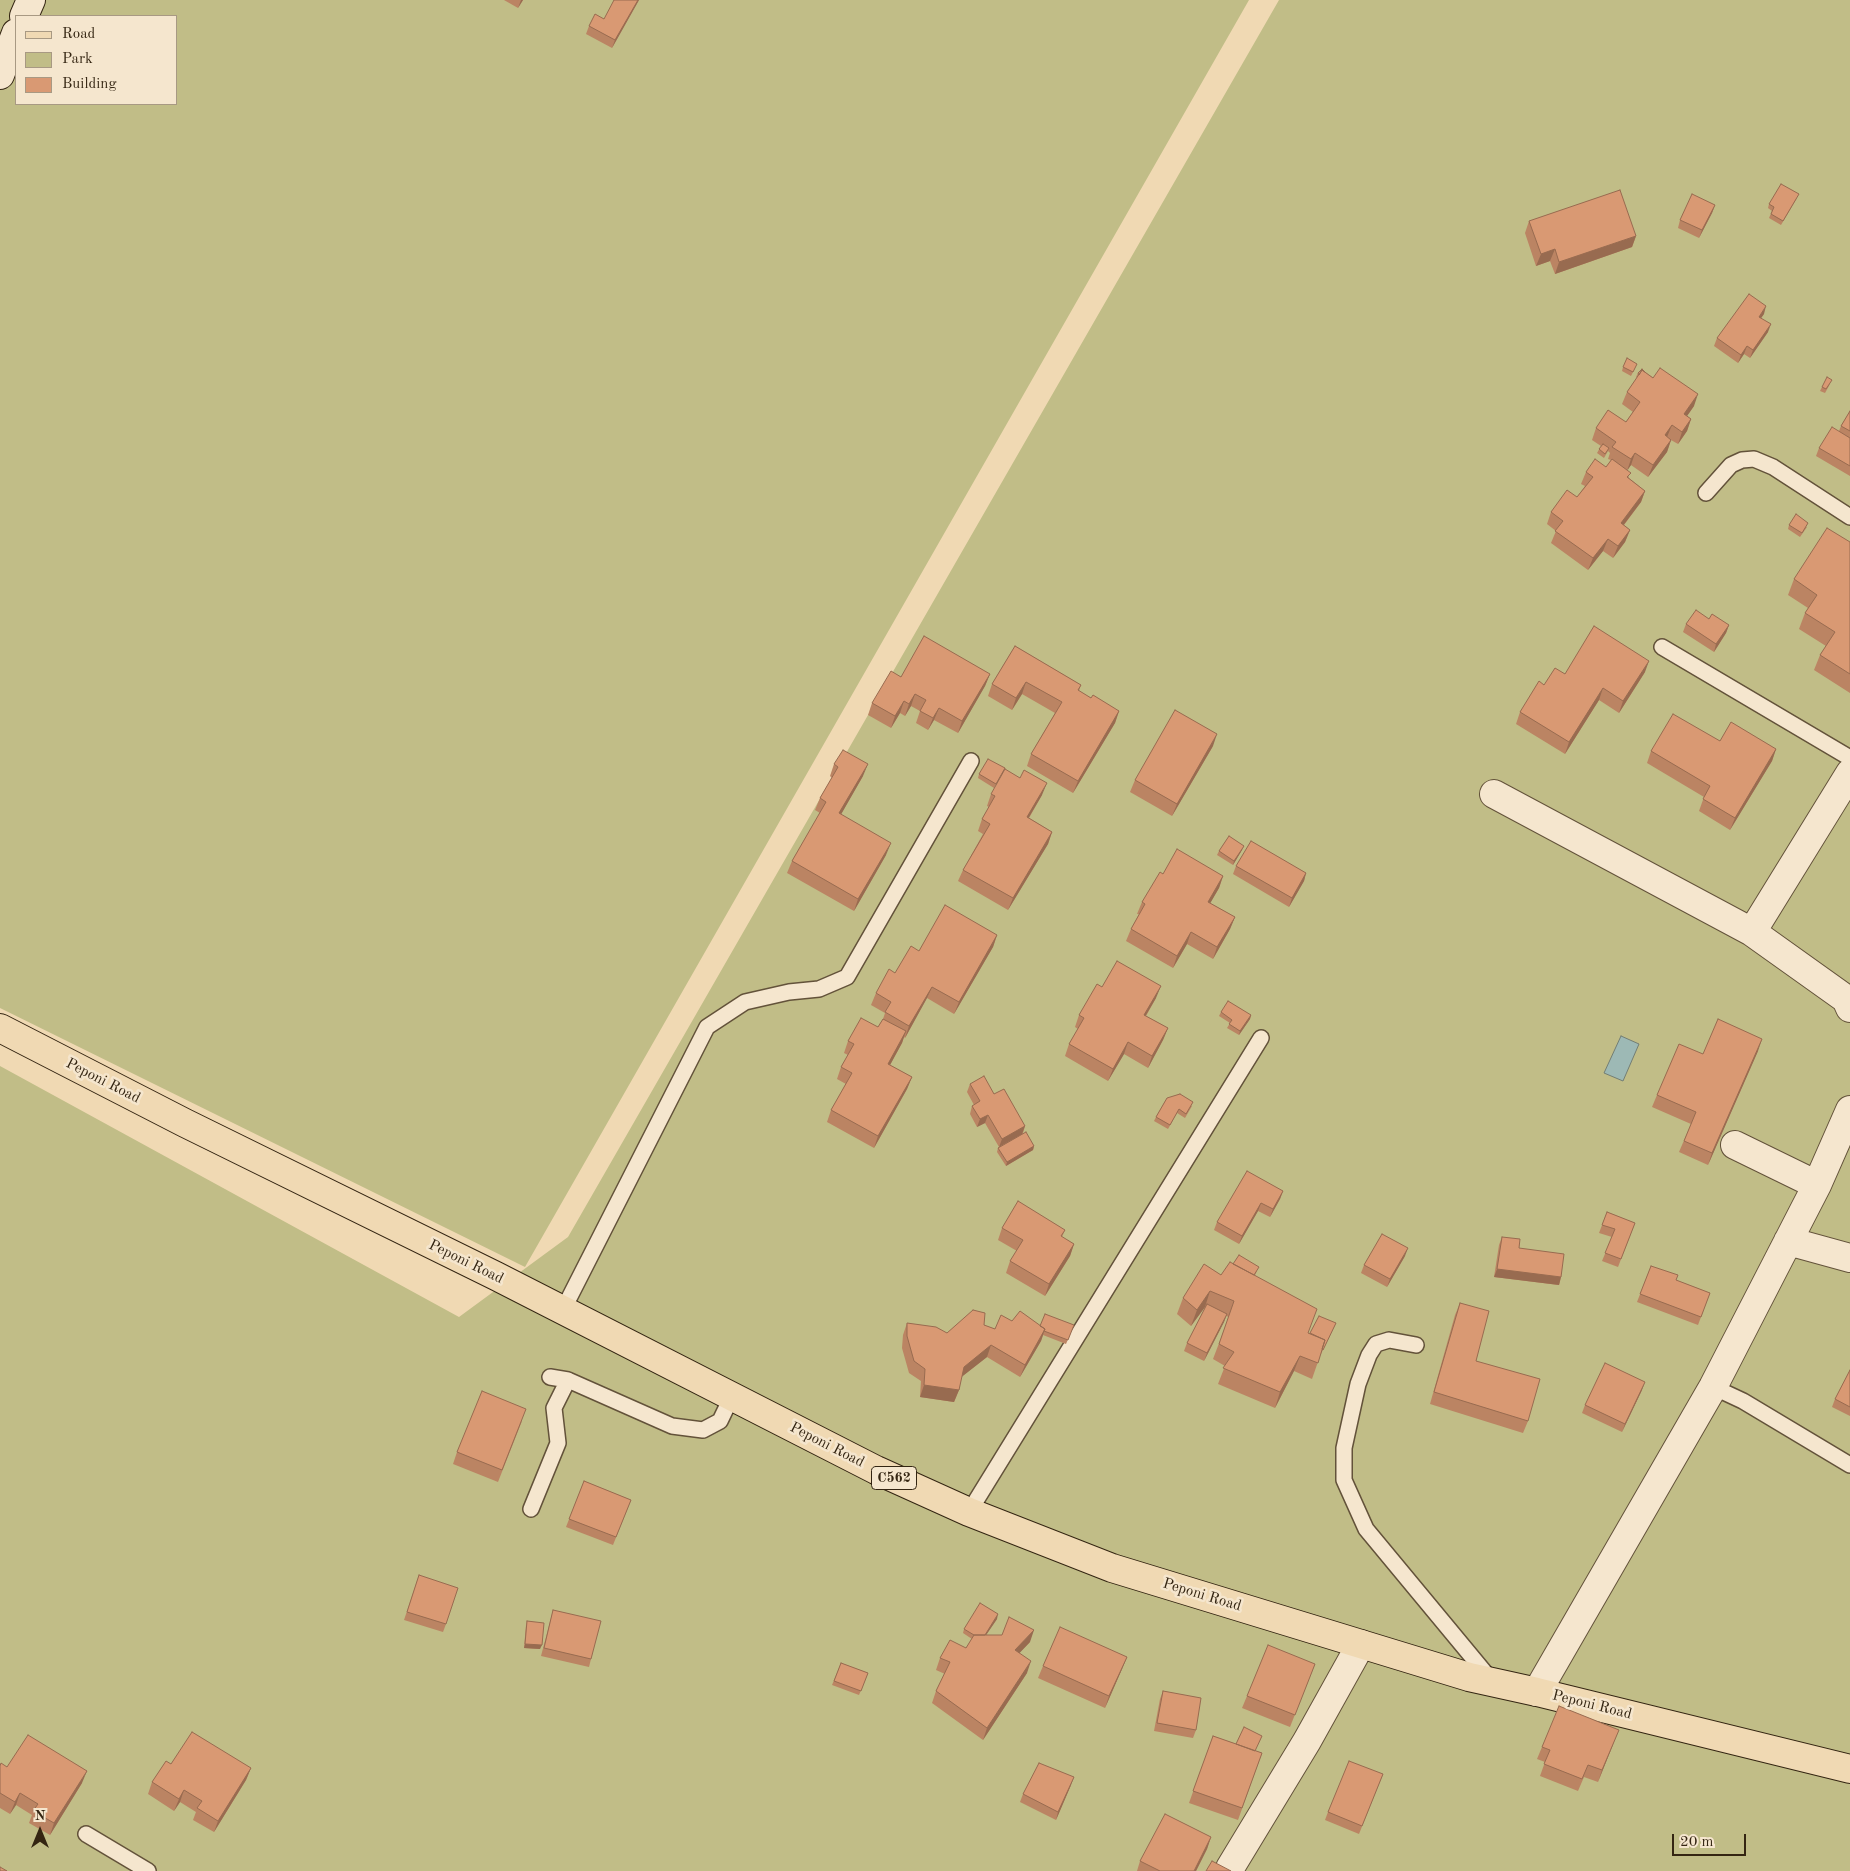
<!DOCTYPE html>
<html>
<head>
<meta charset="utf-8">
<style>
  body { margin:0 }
  #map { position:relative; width:1850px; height:1871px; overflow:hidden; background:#f0d9b3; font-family:"Old Standard TT",serif }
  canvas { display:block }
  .legend { position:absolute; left:15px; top:15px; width:162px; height:90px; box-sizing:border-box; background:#f5e6ce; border:1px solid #a89983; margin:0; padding:6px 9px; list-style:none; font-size:15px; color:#342512 }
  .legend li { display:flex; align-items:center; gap:10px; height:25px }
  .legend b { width:25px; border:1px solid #a89983 }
  .north { position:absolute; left:15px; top:1806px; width:50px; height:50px; -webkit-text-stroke:4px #f5e6ce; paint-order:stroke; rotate:0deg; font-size:14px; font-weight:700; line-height:20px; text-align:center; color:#342512 }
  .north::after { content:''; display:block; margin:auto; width:18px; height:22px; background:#342512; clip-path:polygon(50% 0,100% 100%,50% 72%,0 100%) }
  .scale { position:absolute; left:1672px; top:1834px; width:74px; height:22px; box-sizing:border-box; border:2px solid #342512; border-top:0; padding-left:6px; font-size:15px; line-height:18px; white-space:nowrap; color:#342512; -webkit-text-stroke:4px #f5e6ce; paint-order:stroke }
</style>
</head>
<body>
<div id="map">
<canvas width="1850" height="1871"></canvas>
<ul class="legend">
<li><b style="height:6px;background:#f0d9b3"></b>Road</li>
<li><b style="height:14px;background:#c1bd87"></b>Park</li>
<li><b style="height:14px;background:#d99973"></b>Building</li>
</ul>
<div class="north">N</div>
<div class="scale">20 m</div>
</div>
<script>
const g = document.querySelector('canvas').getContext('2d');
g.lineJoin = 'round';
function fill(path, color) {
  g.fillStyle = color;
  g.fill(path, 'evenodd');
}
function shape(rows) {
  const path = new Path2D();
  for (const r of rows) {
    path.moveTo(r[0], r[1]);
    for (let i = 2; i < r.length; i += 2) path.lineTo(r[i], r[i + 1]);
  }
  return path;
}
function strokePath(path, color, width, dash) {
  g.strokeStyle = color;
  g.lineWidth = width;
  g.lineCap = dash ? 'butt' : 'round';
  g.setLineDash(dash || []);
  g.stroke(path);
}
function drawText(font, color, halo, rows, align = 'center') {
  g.font = font + ' "Old Standard TT",serif';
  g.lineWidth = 5;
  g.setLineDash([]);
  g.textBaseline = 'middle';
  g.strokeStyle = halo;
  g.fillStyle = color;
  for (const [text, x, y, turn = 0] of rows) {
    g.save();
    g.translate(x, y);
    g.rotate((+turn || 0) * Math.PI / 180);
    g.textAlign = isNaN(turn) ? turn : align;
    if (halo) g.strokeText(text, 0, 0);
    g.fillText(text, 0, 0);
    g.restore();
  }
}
const green = shape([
  [0,0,1249,0,525,1267,0,1008],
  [16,16,176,16,176,104,16,104],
  [1279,0,1850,0,1850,1871,0,1871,0,1066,459,1317,568,1237]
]);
const water = shape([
  [1621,1036,1639,1044,1623,1081,1604,1073,1621,1036]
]);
const service = shape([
  [1706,493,1731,465,1742,460,1754,459,1773,467,1850,517],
  [1662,647,1850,758],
  [563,1310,707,1027,745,1002,789,992,819,989,847,977,971,761],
  [1416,1345,1389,1340,1376,1344,1369,1355,1358,1384,1344,1448,1344,1480,1366,1529,1492,1681],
  [550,1377,568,1380],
  [1713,1387,1743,1401,1850,1465],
  [531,1509,558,1443,554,1408,568,1380,672,1426,703,1430,720,1421,732,1396],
  [969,1512,1261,1038],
  [86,1834,148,1871]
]);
const minor = shape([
  [1494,794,1752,932,1846,999,1850,1008],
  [1752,932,1850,773],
  [1735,1145,1817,1185],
  [1788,1241,1850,1258],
  [1537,1692,1713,1387,1817,1185,1850,1110],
  [1230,1868,1307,1741,1361,1644]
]);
const secondary = shape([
  [24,16,31,0],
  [0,75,16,33]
]);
const primary = shape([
  [0,1028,185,1123,496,1276,876,1470,969,1512,1112,1568,1469,1677,1537,1692,1850,1769]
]);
const wall = shape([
  [504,0,523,0,518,8],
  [639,0,612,48,586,34,589,26,604,19],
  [1797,198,1781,225,1769,218,1772,211,1768,208,1769,204],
  [1715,205,1712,213,1699,238,1678,228,1680,220],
  [1529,221,1636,236,1632,247,1555,274,1550,261,1536,266,1525,233],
  [1764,314,1761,318,1768,332,1750,358,1744,354,1738,363,1714,346,1717,338],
  [1637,364,1631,376,1622,371,1623,367],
  [1645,372,1694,406,1687,416,1691,419,1687,431,1678,444,1671,440,1667,452,1648,477,1631,465,1627,470,1629,478,1645,491,1641,502,1624,525,1630,530,1625,542,1613,558,1603,551,1588,570,1551,543,1556,531,1547,524,1551,512,1577,497,1585,486,1581,484,1586,472,1606,467,1611,460,1608,459,1610,453,1608,451,1604,458,1597,453,1601,446,1592,440,1596,428,1626,422,1633,412,1622,404,1627,392,1637,378,1636,377,1638,373],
  [1830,384,1825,393,1820,391,1822,387],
  [1850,411,1850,476,1816,456,1819,448,1839,431,1841,426],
  [1789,525,1807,527,1800,537,1788,529],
  [1850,542,1850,693,1814,670,1820,655,1826,646,1799,629,1805,613,1808,608,1788,595,1794,579],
  [1709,619,1729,625,1726,633,1714,652,1683,632,1686,624],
  [1015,646,1081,685,1079,691,1091,698,1119,711,1115,723,1073,793,1027,766,1031,754,1055,713,1022,694,1012,710,988,696,992,684],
  [1645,672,1619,713,1599,700,1565,754,1516,724,1520,712,1544,685,1565,674],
  [990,674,985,686,958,733,934,720,928,730,916,723,920,711,911,706,905,716,900,713,891,728,868,715,872,703,901,677],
  [1720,741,1776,749,1772,761,1730,830,1699,811,1704,797,1647,763,1651,751],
  [1213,746,1172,816,1130,792,1135,780],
  [834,764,863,776,841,814,886,855,854,911,787,873,792,861,820,813,815,810,820,798,832,778,830,776],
  [1005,768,994,788,978,778,979,774],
  [991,794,1042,795,1029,818,1052,832,1048,844,1008,910,958,881,963,870,983,834,978,831,982,819,989,807,987,806],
  [1242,850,1233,865,1217,855,1219,851],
  [1236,866,1306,873,1304,881,1289,907,1233,874],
  [1163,874,1223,876,1219,888,1210,903,1235,917,1230,929,1213,959,1187,944,1173,968,1126,941,1131,929,1139,914,1137,914,1142,902],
  [997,935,993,947,954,1014,927,998,905,1038,904,1037,902,1043,890,1065,912,1077,907,1089,874,1148,827,1122,831,1110,846,1084,837,1079,841,1067,848,1055,844,1053,848,1041,878,1027,883,1019,885,1013,871,1005,876,993,919,951],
  [1102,987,1156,998,1146,1016,1168,1028,1163,1040,1148,1068,1124,1054,1108,1081,1065,1056,1069,1044,1078,1029,1075,1027,1079,1015],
  [1221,1012,1251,1015,1250,1019,1239,1035,1227,1028,1230,1023,1219,1016],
  [1758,1051,1708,1165,1679,1152,1691,1124,1652,1107,1657,1095,1703,1054],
  [970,1084,994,1094,1025,1126,1023,1133,1034,1146,1033,1150,1006,1166,997,1152,998,1148,1015,1138,999,1147,985,1123,977,1127,970,1114,972,1106,974,1105,967,1092],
  [1167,1098,1192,1106,1185,1118,1177,1113,1168,1129,1154,1121,1156,1117],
  [1283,1191,1280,1199,1270,1217,1258,1211,1239,1244,1214,1230,1217,1222],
  [1607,1212,1635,1223,1618,1267,1602,1261,1612,1237,1599,1233],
  [1002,1228,1065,1230,1062,1237,1074,1244,1070,1256,1045,1296,1006,1273,1010,1261,1017,1251,998,1240],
  [1502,1237,1561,1277,1559,1285,1494,1277,1499,1245],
  [1405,1256,1387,1287,1361,1273,1364,1265],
  [1233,1264,1257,1271,1255,1275,1308,1333,1310,1333,1336,1323,1321,1354,1321,1353,1312,1379,1294,1371,1275,1408,1218,1384,1225,1366,1213,1359,1229,1317,1226,1316,1224,1322,1204,1361,1184,1351,1187,1343,1206,1307,1205,1307,1191,1326,1177,1314,1183,1298,1221,1275],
  [1651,1266,1676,1280,1710,1293,1698,1325,1637,1302],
  [1460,1303,1476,1361,1528,1421,1523,1433,1430,1404,1455,1315],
  [1012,1321,1040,1326,1074,1325,1066,1344,1043,1335,1041,1341,1020,1377,987,1357,961,1377,959,1390,954,1402,920,1397,921,1381,909,1373,902,1348,903,1335,907,1323,947,1333,984,1325,995,1329],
  [1850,1370,1850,1416,1832,1407,1835,1399],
  [1642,1390,1622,1432,1582,1413,1585,1405],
  [522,1421,498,1482,453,1464,457,1452],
  [584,1481,631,1500,613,1545,566,1527],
  [419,1575,446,1624,443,1632,404,1620],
  [553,1610,591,1659,589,1667,541,1656,551,1618],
  [997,1619,986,1635,1030,1642,1019,1653,1027,1673,983,1740,932,1703,936,1691,945,1674,936,1670,940,1658,966,1648,972,1639,963,1633,964,1629],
  [527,1621,540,1649,524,1648,526,1625],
  [1127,1657,1122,1669,1105,1708,1038,1678,1043,1666],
  [841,1663,868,1673,859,1695,832,1685],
  [1315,1664,1290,1727,1242,1708,1247,1696],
  [1163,1691,1196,1730,1193,1738,1154,1731,1160,1699],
  [1213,1736,1262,1753,1238,1820,1189,1803],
  [1614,1742,1598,1782,1584,1777,1578,1791,1540,1776,1545,1762,1537,1759,1542,1747],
  [171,1764,251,1768,246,1780,214,1832,193,1820,196,1812,180,1802,174,1811,148,1794,152,1782],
  [0,1766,82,1783,50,1835,29,1823,32,1815,16,1805,10,1814,0,1808],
  [1383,1774,1359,1834,1325,1820,1328,1812],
  [1071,1785,1056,1820,1020,1802,1023,1794],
  [1211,1837,1207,1849,1196,1871,1137,1871,1140,1861]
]);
const shadedWall = shape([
  [521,0,523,0,518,8],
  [638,0,639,0,612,48,615,40],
  [1715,205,1712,213,1699,238,1702,230],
  [1636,236,1632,247,1555,274,1559,262],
  [1555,249,1550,261,1536,266,1541,254],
  [1766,306,1764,314,1756,325,1759,317],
  [1771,324,1768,332,1750,358,1753,350],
  [1747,346,1744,354,1738,363,1741,355],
  [1698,394,1694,406,1680,426,1684,414],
  [1691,419,1687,431,1678,444,1682,432],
  [1672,425,1667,437,1665,435],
  [1671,440,1667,452,1648,477,1653,465],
  [1635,453,1631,465,1627,471,1631,459],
  [1645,491,1641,502,1616,535,1621,523],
  [1630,530,1625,542,1613,558,1618,546],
  [1608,539,1603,551,1588,570,1593,558],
  [1729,625,1726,633,1714,652,1716,644],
  [1649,661,1645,672,1619,713,1623,701],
  [990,674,985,686,958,733,962,721],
  [1026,682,1022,694,1012,710,1016,698],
  [1603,688,1599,700,1565,754,1569,742],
  [915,694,911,706,905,716,909,704],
  [904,701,900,713,891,728,895,716],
  [939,708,934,720,928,730,933,718],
  [1119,711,1115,723,1073,793,1078,781],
  [1217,734,1213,746,1172,816,1177,804],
  [1776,749,1772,761,1730,830,1735,818],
  [868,764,863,776,835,825,839,813],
  [1047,783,1042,795,1022,829,1027,817],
  [1052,832,1048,844,1008,910,1013,898],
  [891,843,886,855,854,911,858,899],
  [1244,846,1242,850,1233,865,1234,861],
  [1306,873,1304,881,1289,907,1292,898],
  [1223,876,1219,888,1204,914,1208,902],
  [1235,917,1230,929,1213,959,1217,947],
  [1191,932,1187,944,1173,968,1177,956],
  [997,935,993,947,954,1014,959,1002],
  [1161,986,1156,998,1139,1027,1144,1015],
  [932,987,927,998,905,1038,909,1026],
  [1251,1015,1250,1019,1239,1035,1240,1031],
  [1168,1028,1163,1040,1148,1068,1152,1056],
  [906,1031,902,1043,884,1076,888,1064],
  [1762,1039,1758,1051,1708,1165,1712,1153],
  [1128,1042,1124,1054,1108,1081,1113,1069],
  [912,1077,907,1089,874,1148,878,1136],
  [988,1115,985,1123,977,1127,980,1119],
  [1025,1126,1022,1134,999,1147,1002,1139],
  [1034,1146,1033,1150,1006,1166,1007,1162],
  [1283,1191,1280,1199,1270,1217,1273,1209],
  [1261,1203,1258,1211,1239,1244,1242,1236],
  [1074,1244,1070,1256,1045,1296,1049,1284],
  [1408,1248,1405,1256,1387,1287,1390,1279],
  [1497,1269,1561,1277,1559,1285,1494,1277],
  [1210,1291,1205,1307,1191,1326,1197,1310],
  [1227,1314,1224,1322,1204,1361,1207,1353],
  [1045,1329,1041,1341,1020,1377,1025,1365],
  [991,1345,987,1357,959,1379,964,1367],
  [1300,1356,1294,1371,1275,1408,1280,1392],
  [1645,1382,1642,1390,1622,1432,1625,1424],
  [924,1385,959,1390,954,1402,920,1397],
  [998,1614,997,1619,980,1644,982,1640],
  [1034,1630,1030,1642,1011,1662,1015,1650],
  [525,1644,542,1645,540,1649,524,1648],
  [1127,1657,1122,1669,1105,1708,1109,1696],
  [1031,1661,1027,1673,983,1740,987,1728],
  [1619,1730,1614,1742,1598,1782,1602,1770],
  [251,1768,246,1780,214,1832,218,1821],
  [87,1771,82,1783,50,1835,54,1823],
  [1074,1777,1071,1785,1056,1820,1058,1812],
  [184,1790,180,1802,174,1811,179,1799],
  [20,1793,16,1805,10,1814,15,1802],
  [1211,1837,1207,1849,1196,1871,1194,1871]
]);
const building = shape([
  [614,0,638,0,615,40,589,26,595,14,604,19,614,0],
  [1781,184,1799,194,1783,221,1771,214,1774,207,1769,204,1781,184],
  [1620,190,1636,236,1559,262,1555,249,1541,254,1529,221,1620,190],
  [1692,194,1715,205,1702,230,1680,220,1692,194],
  [1749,294,1766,306,1759,317,1771,324,1753,350,1747,346,1741,355,1717,338,1749,294],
  [1627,358,1637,364,1633,372,1623,367,1627,358],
  [1660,368,1698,394,1684,414,1691,419,1682,432,1672,425,1665,435,1671,440,1653,465,1635,453,1631,459,1612,447,1616,442,1596,428,1608,410,1626,422,1640,402,1627,392,1642,370,1653,378,1660,368],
  [1642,369,1645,372,1642,370,1639,375,1638,373,1642,369],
  [1827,377,1832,380,1826,389,1822,387,1827,377],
  [1850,411,1850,431,1841,426,1850,411],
  [1832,427,1850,438,1850,466,1819,448,1832,427],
  [1603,444,1609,448,1605,454,1599,449,1603,444],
  [1595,459,1606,467,1612,459,1631,473,1627,477,1645,491,1621,523,1630,530,1618,546,1608,539,1593,558,1555,531,1563,521,1551,512,1567,490,1577,497,1593,477,1586,472,1595,459],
  [1796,514,1808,523,1802,533,1789,525,1796,514],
  [1827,528,1850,542,1850,674,1820,655,1835,632,1805,613,1817,595,1794,579,1827,528],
  [1696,610,1709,619,1712,614,1729,625,1716,644,1686,624,1696,610],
  [1594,626,1649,661,1623,701,1603,688,1569,742,1520,712,1539,681,1544,685,1555,668,1565,674,1594,626],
  [924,636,990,674,962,721,939,708,933,718,920,711,926,700,915,694,909,704,904,701,895,716,872,703,891,671,901,677,924,636],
  [1015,646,1081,685,1078,690,1091,698,1093,695,1119,711,1078,781,1031,754,1062,702,1026,682,1016,698,992,684,1015,646],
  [1175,710,1217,734,1177,804,1135,780,1175,710],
  [1673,714,1720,741,1731,722,1776,749,1735,818,1703,799,1710,786,1651,751,1673,714],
  [843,750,868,764,839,813,891,843,858,899,792,861,826,802,820,798,838,767,834,764,843,750],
  [988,759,1005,768,996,784,979,774,988,759],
  [1005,769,1020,778,1024,770,1047,783,1027,817,1052,832,1013,898,963,870,990,824,982,819,995,796,991,794,1005,769],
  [1229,836,1244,846,1234,861,1219,851,1229,836],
  [1251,841,1306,873,1292,898,1236,866,1251,841],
  [1177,849,1223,876,1208,902,1235,917,1217,947,1191,932,1177,956,1131,929,1145,904,1142,902,1160,872,1163,874,1177,849],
  [945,905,997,935,959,1002,932,987,909,1026,885,1012,891,1002,876,993,889,969,895,973,911,946,919,951,945,905],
  [1117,961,1161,986,1144,1015,1168,1028,1152,1056,1128,1042,1113,1069,1069,1044,1084,1018,1079,1015,1097,984,1102,987,1117,961],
  [1228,1001,1251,1015,1240,1031,1229,1024,1232,1020,1221,1012,1228,1001],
  [861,1018,878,1027,883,1019,906,1031,888,1064,912,1077,878,1136,831,1110,852,1073,841,1067,854,1044,848,1041,861,1018],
  [1718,1019,1762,1039,1712,1153,1684,1141,1696,1112,1657,1095,1679,1044,1703,1054,1718,1019],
  [984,1076,994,1094,1004,1089,1025,1126,1002,1139,988,1115,980,1119,972,1106,980,1101,970,1084,984,1076],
  [1180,1094,1193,1102,1186,1114,1179,1109,1170,1125,1156,1117,1167,1098,1180,1094],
  [1026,1132,1034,1146,1007,1162,998,1148,1026,1132],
  [1247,1171,1283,1191,1273,1209,1261,1203,1242,1236,1217,1222,1247,1171],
  [1018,1201,1065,1230,1061,1236,1074,1244,1049,1284,1010,1261,1023,1240,1002,1228,1018,1201],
  [1607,1212,1635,1223,1621,1259,1605,1253,1615,1229,1602,1225,1607,1212],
  [1382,1234,1408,1248,1390,1279,1364,1265,1382,1234],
  [1502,1237,1520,1239,1519,1248,1564,1254,1561,1277,1497,1269,1502,1237],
  [1239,1255,1259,1267,1254,1275,1233,1264,1239,1255],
  [1230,1262,1317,1309,1308,1333,1325,1340,1318,1363,1300,1356,1280,1392,1223,1368,1234,1352,1219,1344,1234,1301,1210,1291,1197,1310,1183,1298,1204,1264,1221,1275,1230,1262],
  [1651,1266,1678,1275,1676,1280,1710,1293,1701,1317,1640,1294,1651,1266],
  [1460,1303,1489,1311,1476,1361,1540,1379,1528,1421,1434,1392,1460,1303],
  [1207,1304,1227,1314,1207,1353,1187,1343,1207,1304],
  [973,1310,985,1313,984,1325,995,1329,1001,1315,1012,1321,1020,1311,1045,1329,1025,1365,991,1345,964,1367,959,1390,924,1385,925,1369,914,1361,907,1336,907,1323,936,1327,947,1333,973,1310],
  [1045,1314,1074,1325,1068,1340,1044,1331,1045,1329,1040,1326,1045,1314],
  [1319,1316,1336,1323,1323,1350,1322,1349,1325,1340,1310,1333,1319,1316],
  [1605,1363,1645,1382,1625,1424,1585,1405,1605,1363],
  [1850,1370,1850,1407,1835,1399,1850,1370],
  [482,1391,526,1409,502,1470,457,1452,482,1391],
  [584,1481,631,1500,616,1537,569,1519,584,1481],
  [419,1575,458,1588,446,1624,407,1612,419,1575],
  [980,1603,998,1614,985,1635,974,1635,964,1629,980,1603],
  [553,1610,601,1621,591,1659,544,1648,553,1610],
  [1009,1617,1034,1630,1015,1650,1031,1661,987,1728,936,1691,950,1662,940,1658,950,1640,966,1648,974,1635,1002,1635,1009,1617],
  [527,1621,544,1623,542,1645,525,1644,527,1621],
  [1060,1627,1127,1657,1109,1696,1043,1666,1060,1627],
  [1268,1645,1315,1664,1295,1715,1247,1696,1268,1645],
  [841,1663,868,1673,861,1691,834,1681,841,1663],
  [1163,1691,1201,1698,1196,1730,1157,1723,1163,1691],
  [1559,1706,1619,1730,1602,1770,1588,1765,1582,1779,1544,1764,1550,1750,1542,1747,1559,1706],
  [1244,1727,1262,1736,1255,1751,1236,1744,1244,1727],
  [192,1732,251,1768,218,1821,197,1808,202,1801,184,1790,179,1799,152,1782,166,1761,171,1764,192,1732],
  [28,1735,87,1771,54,1823,33,1811,38,1804,20,1793,15,1802,0,1793,0,1766,1,1763,7,1767,28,1735],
  [1213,1736,1262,1753,1242,1808,1193,1791,1213,1736],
  [1349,1761,1383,1774,1362,1826,1328,1812,1349,1761],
  [1039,1763,1074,1777,1058,1812,1023,1794,1039,1763],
  [1165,1814,1211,1837,1194,1871,1160,1871,1140,1861,1165,1814],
  [1212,1861,1231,1871,1206,1871,1212,1861],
  [0,1867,7,1871,0,1871,0,1867]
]);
const shields = [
  [894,1478,45]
];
const shieldNames = [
  ["C562",894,1478]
];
const streetNames = [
  ["Peponi Road",103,1081,27],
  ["Peponi Road",466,1262,26],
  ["Peponi Road",827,1445,27],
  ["Peponi Road",1202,1595,17],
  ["Peponi Road",1592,1705,14]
];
fill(green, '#c1bd87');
fill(water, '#9db9b5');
strokePath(water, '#737e74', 1);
strokePath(service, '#63523a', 18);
strokePath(minor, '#63523a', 30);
strokePath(secondary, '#342512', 30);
strokePath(primary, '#342512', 30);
strokePath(service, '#f5e6ce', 15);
strokePath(minor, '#f5e6ce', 28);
strokePath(secondary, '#f5e6ce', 28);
strokePath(primary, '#f0d9b3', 28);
fill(wall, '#bb8463');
fill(shadedWall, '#986b50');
fill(building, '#d99973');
strokePath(building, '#986b50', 1);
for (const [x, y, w] of shields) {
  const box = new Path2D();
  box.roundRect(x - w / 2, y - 11.5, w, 23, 4);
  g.fillStyle = '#f5e6ce';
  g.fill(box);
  strokePath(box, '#342512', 1);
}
drawText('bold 14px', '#342512', null, shieldNames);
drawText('15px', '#342512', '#f5e6ce', streetNames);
</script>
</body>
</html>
